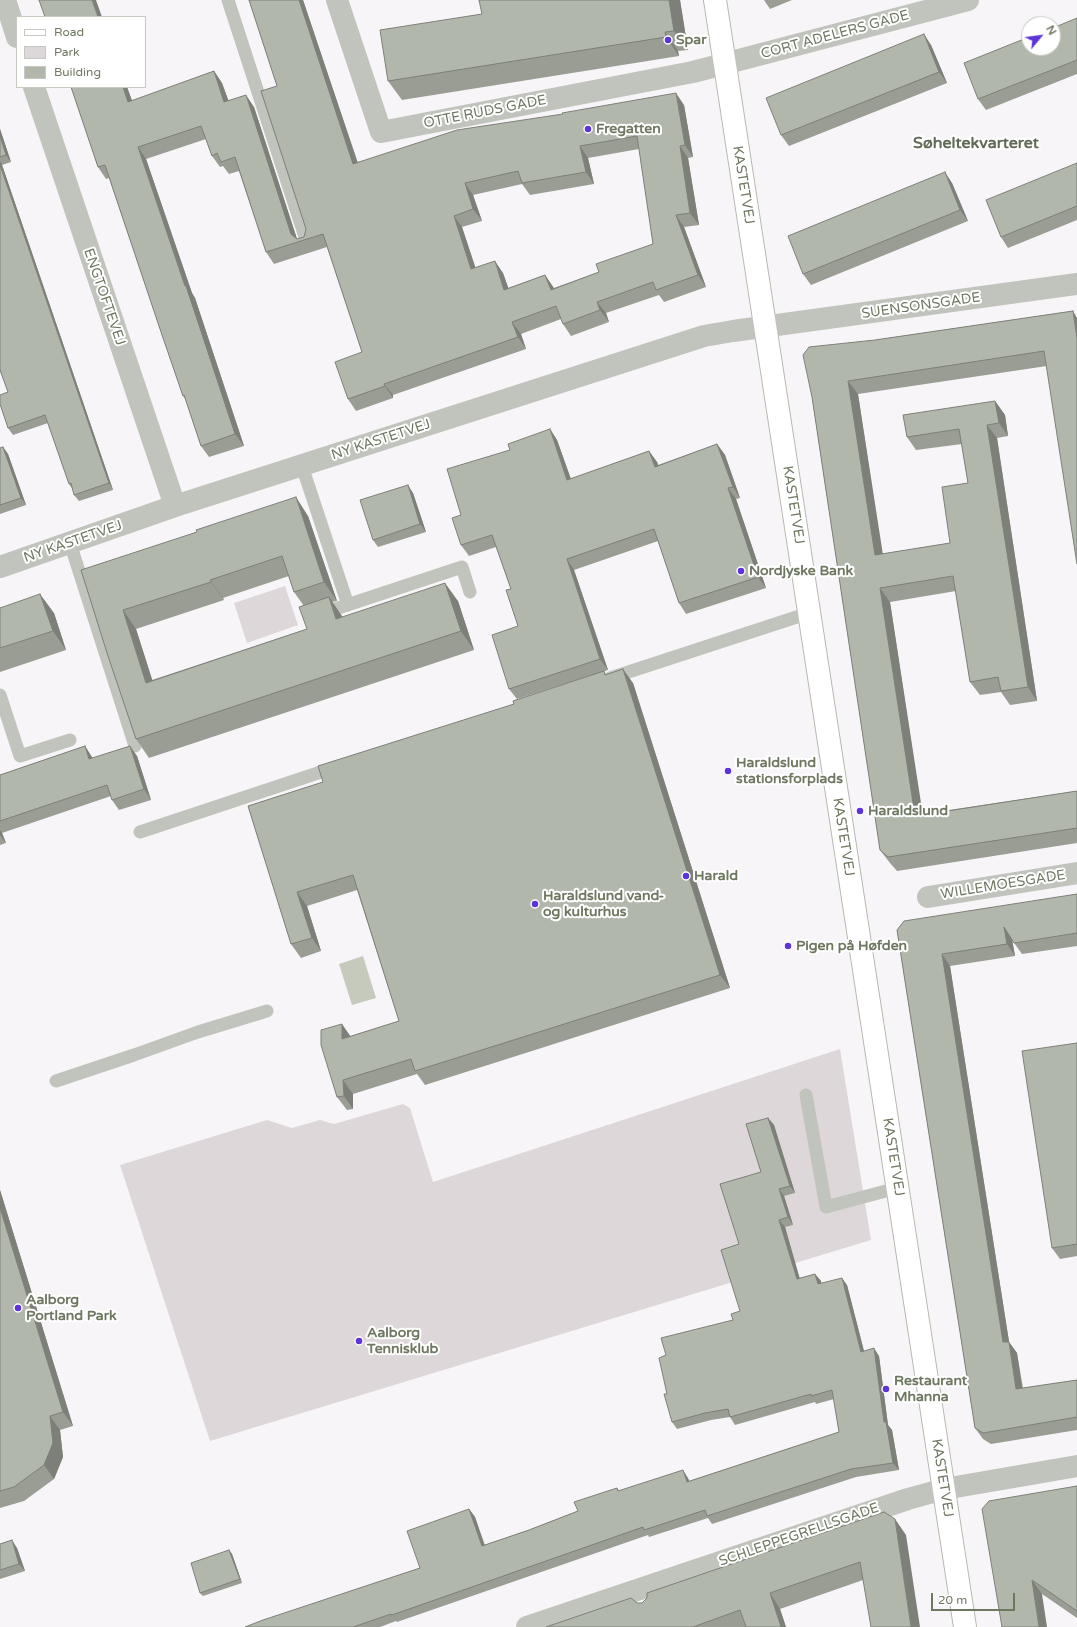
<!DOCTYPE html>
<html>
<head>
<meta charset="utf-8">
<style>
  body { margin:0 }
  #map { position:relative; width:1077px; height:1627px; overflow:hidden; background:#f8f5f8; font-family:"Varela Round",sans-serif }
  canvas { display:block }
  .legend { position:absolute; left:16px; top:16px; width:130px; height:72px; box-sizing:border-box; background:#fff; border:1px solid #c5c9bf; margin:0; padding:5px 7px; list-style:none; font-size:12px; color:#6e7860 }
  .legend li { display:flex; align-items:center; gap:8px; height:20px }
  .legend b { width:20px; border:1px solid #c5c9bf }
  .north { position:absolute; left:1021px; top:16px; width:40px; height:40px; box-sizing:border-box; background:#fff; border:1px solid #c5c9bf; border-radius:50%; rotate:61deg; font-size:11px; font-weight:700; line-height:16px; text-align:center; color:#6e7860 }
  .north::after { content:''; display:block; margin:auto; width:14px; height:18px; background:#5c34d9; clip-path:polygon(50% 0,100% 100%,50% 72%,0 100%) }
  .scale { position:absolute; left:931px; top:1593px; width:84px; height:18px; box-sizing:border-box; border:2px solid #6e7860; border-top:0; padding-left:5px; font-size:12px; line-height:14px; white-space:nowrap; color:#6e7860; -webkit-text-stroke:3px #fff; paint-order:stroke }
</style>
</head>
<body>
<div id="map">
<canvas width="1077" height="1627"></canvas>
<ul class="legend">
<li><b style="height:5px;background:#fff"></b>Road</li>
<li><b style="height:11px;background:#ded7d9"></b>Park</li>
<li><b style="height:11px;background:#b2b7ab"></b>Building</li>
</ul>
<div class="north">N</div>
<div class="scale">20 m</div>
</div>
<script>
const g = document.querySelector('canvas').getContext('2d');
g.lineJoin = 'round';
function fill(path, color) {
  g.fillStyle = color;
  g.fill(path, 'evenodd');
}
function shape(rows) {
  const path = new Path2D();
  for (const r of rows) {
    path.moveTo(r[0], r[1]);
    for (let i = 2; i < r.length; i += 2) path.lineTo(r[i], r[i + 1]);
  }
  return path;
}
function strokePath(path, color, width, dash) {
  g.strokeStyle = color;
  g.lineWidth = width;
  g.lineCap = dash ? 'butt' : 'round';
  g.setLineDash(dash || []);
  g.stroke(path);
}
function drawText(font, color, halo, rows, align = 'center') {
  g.font = font + ' "Varela Round",sans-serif';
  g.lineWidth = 4;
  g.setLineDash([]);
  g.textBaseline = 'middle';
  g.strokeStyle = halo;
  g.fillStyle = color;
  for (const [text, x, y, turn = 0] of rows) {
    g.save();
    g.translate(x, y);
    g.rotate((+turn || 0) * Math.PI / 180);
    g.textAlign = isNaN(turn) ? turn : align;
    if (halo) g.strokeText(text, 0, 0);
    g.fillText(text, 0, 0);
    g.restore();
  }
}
const green = shape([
  [285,586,298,625,247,643,234,603],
  [840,1049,871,1240,210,1441,120,1165,267,1120,292,1128,320,1120,334,1124,403,1104,410,1108,433,1182]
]);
const water = shape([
  [363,956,376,998,352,1005,339,964]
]);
const lane = shape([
  [228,0,307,243],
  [302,466,348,605],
  [70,543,135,746],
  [320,614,462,567,470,592],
  [610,678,809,613],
  [0,695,20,756,70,740],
  [140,832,336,767],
  [56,1081,134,1055,198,1032,267,1011],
  [806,1095,826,1207,897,1188]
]);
const street = shape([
  [5,0,17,37],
  [337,0,381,132,693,72,968,0],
  [34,87,175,506],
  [0,567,175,506,704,336,733,331,1077,284],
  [928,897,1077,873],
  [527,1627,908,1499,944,1489,1077,1466]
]);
const secondary = shape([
  [715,0,965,1627]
]);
const wall = shape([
  [249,0,303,0,357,162,684,105,693,157,688,158,699,225,684,227,706,287,664,302,659,295,606,313,609,322,571,336,563,324,561,319,521,334,526,349,393,395,393,398,356,411,348,399,362,352,327,247,274,264,266,252,239,171,229,174,223,166,220,167,212,156,206,139,146,159,192,293,195,298,244,446,209,457,201,446,186,400,183,396,109,178,106,179,98,167,71,87,127,87,132,101,214,71,222,83,228,100,254,107,297,239,304,237,306,229,277,86],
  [639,149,653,244,599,272,554,288,545,275,508,288,503,273,475,268,462,227,482,221,473,195,522,184,530,195,594,184,588,158],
  [680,0,688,50,678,51,679,56,402,100,388,81,482,14],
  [764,0,792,0,770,9],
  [1077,18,1077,74,986,110,978,99],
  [931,45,947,83,789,146,781,135],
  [0,129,11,162,2,165,113,490,79,501,74,495,73,490,69,484,48,423,13,435,8,428,8,392,0,370],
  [1077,163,1077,220,1008,248,1001,237],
  [952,183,968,221,811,285,803,274],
  [1073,311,1047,366,858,394,882,554,950,543,968,483,962,444,916,450,907,437,995,401,1005,415,1008,436,997,438,1037,701,1010,705,1001,692,980,695,970,682,956,591,890,602,922,814,1077,791,1077,843,897,871,890,863,880,850,812,397,875,340],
  [550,429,557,440,571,479,649,451,657,462,658,465,717,444,725,455,740,498,736,499,766,588,686,614,679,603,658,541,574,570,608,670,517,699,509,689,518,626,511,589,496,547,469,556,461,545,510,450],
  [3,447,8,454,26,505,0,514,0,448],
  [413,493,426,532,378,547,373,540],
  [308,516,337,601,332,602,342,617,458,601,474,650,149,758,136,739,81,570],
  [289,576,294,592,304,606,307,629,152,680,136,629,224,600,223,598],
  [0,608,54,613,66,650,0,672],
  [604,671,606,675,633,683,730,988,425,1085,417,1074,353,1094,353,1109,347,1110,337,1097,351,1036,399,1021,357,890,307,906,321,951,301,958,291,944,248,806,323,782,514,704],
  [85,746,92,758,137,756,151,800,119,810,112,800,111,796,2,833,6,843,0,845,0,775],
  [1077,894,1077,946,1022,954,1012,940,1015,956,950,966,1009,1342,1017,1353,1023,1388,1077,1380,1077,1430,991,1444,983,1439,975,1428,897,930],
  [1077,1043,1077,1256,1060,1259,1052,1248],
  [768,1118,774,1125,795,1193,784,1196,793,1225,785,1227,799,1278,815,1274,821,1281,821,1283,847,1285,864,1351,879,1356,888,1425,892,1430,899,1470,856,1477,712,1524,708,1518,649,1537,648,1535,397,1622,396,1621,380,1627,245,1627,420,1568,469,1509,475,1517,485,1545,529,1530,578,1511,617,1488,619,1491,688,1478,689,1481,839,1432,834,1399,816,1404,815,1402,735,1425,730,1417,711,1420,677,1429,672,1422,667,1394,666,1355,733,1320,740,1311,739,1244,761,1172],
  [0,1190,73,1426,60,1430,63,1457,54,1479,24,1501,0,1508],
  [1077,1486,1077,1618,1042,1594,1002,1627],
  [906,1535,863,1580,780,1609,786,1627,546,1627,637,1603,642,1603],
  [0,1544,17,1548,25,1571,0,1579],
  [229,1550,232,1554,242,1583,203,1596,200,1593]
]);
const shadedWall = shape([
  [92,0,96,0,102,17,98,17],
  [299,0,303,0,362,175,353,164],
  [669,0,680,0,688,50,674,31],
  [665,32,678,51,679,56,666,37],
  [924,34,931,45,947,83,939,72],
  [214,71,222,83,233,113,224,102],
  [123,87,127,87,137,114,128,102],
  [676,93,684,105,693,157,685,145],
  [246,95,254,107,298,242,291,234],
  [0,129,11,162,6,155,0,136],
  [580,146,588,158,594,184,586,172],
  [680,146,688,158,699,225,690,213],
  [138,147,146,159,192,293,195,298,244,446,235,434],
  [0,161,2,165,113,490,109,483,0,165],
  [945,172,952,183,968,221,960,210],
  [465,183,473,195,482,221,473,209],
  [676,215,684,227,706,287,698,275],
  [454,216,462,227,480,281,471,269],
  [495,261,503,273,513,301,504,290],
  [545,275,553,287,559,301,551,290],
  [597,302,606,313,609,322,600,310],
  [1073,311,1077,318,1077,339],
  [512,322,521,334,526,349,518,337],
  [848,381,858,394,885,568,875,555],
  [384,384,393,395,393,398,385,386],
  [995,401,1005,415,1008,436,999,423],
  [987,425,997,438,1037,701,1028,687],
  [550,429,557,440,575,491,567,480],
  [717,444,725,455,740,498,733,487],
  [3,447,8,454,26,505,21,498],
  [649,451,657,462,663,478,655,467],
  [408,485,413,493,426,532,420,524],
  [728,488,736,499,766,588,758,577],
  [296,497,308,516,337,601,324,582],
  [567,559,574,570,608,670,600,659],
  [210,580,223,598,224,600,211,582],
  [445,583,458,601,474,650,461,631],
  [880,588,890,602,925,829,915,816],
  [40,594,54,613,66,650,53,631],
  [329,597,342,616,349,638,336,619],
  [123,610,136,629,159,701,146,683],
  [623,669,633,683,730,988,720,975],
  [85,746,92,757,96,769,89,759],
  [130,746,137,756,151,800,144,789],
  [0,830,2,833,6,843,0,835],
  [297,892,307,906,321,951,312,938],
  [1004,927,1012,939,1015,956,1007,944],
  [942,954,950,966,1011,1354,1003,1342],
  [342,1024,351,1037,342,1039],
  [343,1080,353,1094,353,1109,344,1096],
  [768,1118,774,1125,795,1193,790,1186],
  [779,1189,784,1196,793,1225,788,1217],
  [0,1190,73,1426,63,1412,0,1208],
  [779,1220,785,1227,802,1286,797,1279],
  [815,1274,821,1281,823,1292,818,1284],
  [842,1278,847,1285,866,1359,861,1352],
  [1009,1342,1017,1353,1024,1401,1016,1389],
  [874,1348,879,1356,888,1425,892,1430,899,1470,893,1463,884,1422],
  [50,1416,60,1430,63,1457,54,1479,44,1465],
  [683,1470,688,1478,692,1489,687,1482],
  [469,1509,475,1517,487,1554,482,1546],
  [895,1519,906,1535,920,1627,911,1627],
  [12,1540,17,1548,25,1571,19,1564],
  [229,1550,232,1554,242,1583,240,1579],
  [1032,1580,1042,1594,1047,1627,1039,1627],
  [770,1593,780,1609,786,1627,781,1627]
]);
const building = shape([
  [39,0,92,0,98,17,45,17,39,0],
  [249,0,299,0,353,164,457,130,563,114,562,113,676,93,685,145,680,146,690,213,676,215,698,275,656,290,653,282,597,302,600,310,563,324,556,306,512,322,518,337,384,384,385,386,348,399,335,362,362,352,323,234,266,252,235,157,221,162,217,153,212,156,201,126,138,147,185,286,186,286,235,434,201,446,184,395,183,396,162,335,105,165,98,167,71,87,123,87,128,102,214,71,224,102,246,95,291,234,297,239,304,237,306,229,261,91,277,86,249,0],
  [637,136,653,244,596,264,599,272,551,290,545,275,504,290,495,261,471,269,454,216,473,209,465,183,518,171,522,183,586,172,580,146,637,136],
  [479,0,669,0,674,31,665,32,666,37,388,81,380,30,482,14,479,0],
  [1077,18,1077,60,978,99,964,63,1029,37,1029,48,1053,48,1053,28,1077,18],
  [924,34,939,72,781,135,766,98,924,34],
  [0,136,6,155,0,157,0,136],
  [1077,163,1077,206,1001,237,986,200,1077,163],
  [0,165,109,483,74,495,71,483,69,484,45,415,8,428,0,404,0,395,8,392,0,370,0,165],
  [945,172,960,210,803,274,788,236,945,172],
  [1073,311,1077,339,1077,564,1044,351,848,381,875,555,950,543,942,487,968,483,959,429,907,437,903,415,995,401,999,423,987,425,1028,687,1001,691,998,677,970,682,953,576,880,588,915,816,1077,791,1077,828,888,857,880,850,812,397,803,355,809,347,875,340,1073,311],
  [550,429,567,480,649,451,655,467,717,444,733,487,728,488,758,577,679,603,654,529,567,559,600,659,509,689,492,635,518,626,506,590,511,589,492,535,461,545,452,518,461,515,447,469,510,450,508,444,550,429],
  [3,447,21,498,0,505,0,448,3,447],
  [408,485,420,524,373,540,360,500,408,485],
  [296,497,324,582,294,592,282,556,210,580,211,582,123,610,146,683,307,629,299,607,329,597,336,619,445,583,461,631,136,739,108,656,81,570,197,532,196,530,296,497],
  [40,594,53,631,0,648,0,608,40,594],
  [623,669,720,975,415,1071,411,1059,343,1080,344,1096,337,1097,321,1045,321,1030,342,1024,342,1039,399,1021,353,875,297,892,312,938,291,944,248,806,323,782,318,766,514,704,513,701,604,671,605,675,623,669],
  [85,746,89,759,130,746,144,789,112,800,107,785,0,821,0,775,85,746],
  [1077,894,1077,933,1014,943,1004,927,1007,944,942,954,1003,1342,1009,1342,1016,1389,1077,1380,1077,1417,983,1433,975,1428,897,930,904,921,1077,894],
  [1077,1043,1077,1244,1052,1248,1022,1051,1077,1043],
  [768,1118,790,1186,779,1189,788,1217,779,1220,797,1279,815,1274,818,1284,842,1278,861,1352,874,1348,884,1422,886,1422,893,1463,851,1469,707,1516,705,1510,644,1530,643,1527,392,1615,391,1614,353,1627,245,1627,263,1620,420,1568,407,1531,469,1509,482,1546,529,1530,578,1511,574,1502,617,1488,618,1491,683,1470,687,1482,839,1432,832,1390,811,1396,811,1394,730,1417,728,1409,705,1413,672,1422,664,1394,667,1394,659,1358,666,1355,661,1338,733,1320,731,1314,740,1311,721,1250,739,1244,720,1184,761,1172,746,1124,768,1118],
  [0,1208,63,1412,50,1416,53,1443,44,1465,14,1487,0,1491,0,1208],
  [1077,1486,1077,1611,1032,1580,1039,1627,1002,1627,982,1509,989,1501,1077,1486],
  [884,1512,895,1519,911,1627,871,1627,860,1562,770,1593,781,1627,746,1627,740,1610,693,1627,546,1627,631,1598,637,1603,642,1603,647,1598,647,1593,884,1512],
  [12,1540,19,1564,0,1570,0,1544,12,1540],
  [229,1550,240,1579,200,1593,191,1563,229,1550]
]);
const markers = [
  [668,40,4,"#5c34d9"],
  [588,129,4,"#5c34d9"],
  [741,571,4,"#5c34d9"],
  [728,771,4,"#5c34d9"],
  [860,811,4,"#5c34d9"],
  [686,876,4,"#5c34d9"],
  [535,904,4,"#5c34d9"],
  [788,946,4,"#5c34d9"],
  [18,1308,4,"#5c34d9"],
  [359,1341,4,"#5c34d9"],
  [886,1389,4,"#5c34d9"]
];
const streetNames = [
  ["CORT ADELERS GADE",835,35,-15],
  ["OTTE RUDS GADE",485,112,-11],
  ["KASTETVEJ",743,185,81],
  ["ENGTOFTEVEJ",104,297,71],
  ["SUENSONSGADE",921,306,-8],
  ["NY KASTETVEJ",381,440,-18],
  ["KASTETVEJ",793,505,81],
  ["NY KASTETVEJ",73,542,-19],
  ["KASTETVEJ",843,837,81],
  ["WILLEMOESGADE",1003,885,-9],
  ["KASTETVEJ",893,1157,81],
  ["KASTETVEJ",942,1478,81],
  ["SCHLEPPEGRELLSGADE",799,1535,-19]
];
const poiNames = [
  ["Spar",676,40],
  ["Fregatten",596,129],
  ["Nordjyske Bank",749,571],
  ["Haraldslund",736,763],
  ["stationsforplads",736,779],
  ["Haraldslund",868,811],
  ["Harald",694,876],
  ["Haraldslund vand-",543,896],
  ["og kulturhus",543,912],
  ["Pigen på Høfden",796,946],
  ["Aalborg",26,1300],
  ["Portland Park",26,1316],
  ["Aalborg",367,1333],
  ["Tennisklub",367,1349],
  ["Restaurant",894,1381],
  ["Mhanna",894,1397]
];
const quarterNames = [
  ["Søheltekvarteret",976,144]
];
fill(green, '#ded7d9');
fill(water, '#c6cabc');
strokePath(secondary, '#b5b9af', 24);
strokePath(lane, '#c1c4bc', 13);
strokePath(street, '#c1c4bc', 22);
strokePath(secondary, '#fff', 22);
fill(wall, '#999d93');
fill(shadedWall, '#7d8078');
fill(building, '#b2b7ab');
strokePath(building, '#7d8078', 1);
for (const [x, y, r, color] of markers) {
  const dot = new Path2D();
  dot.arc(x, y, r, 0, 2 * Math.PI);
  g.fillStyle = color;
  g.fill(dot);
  strokePath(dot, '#fff', 1.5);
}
drawText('14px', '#6e7860', '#fff', streetNames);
drawText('bold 14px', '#6e7860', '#fff', poiNames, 'left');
drawText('bold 16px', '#616a56', '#fff', quarterNames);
</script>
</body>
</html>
